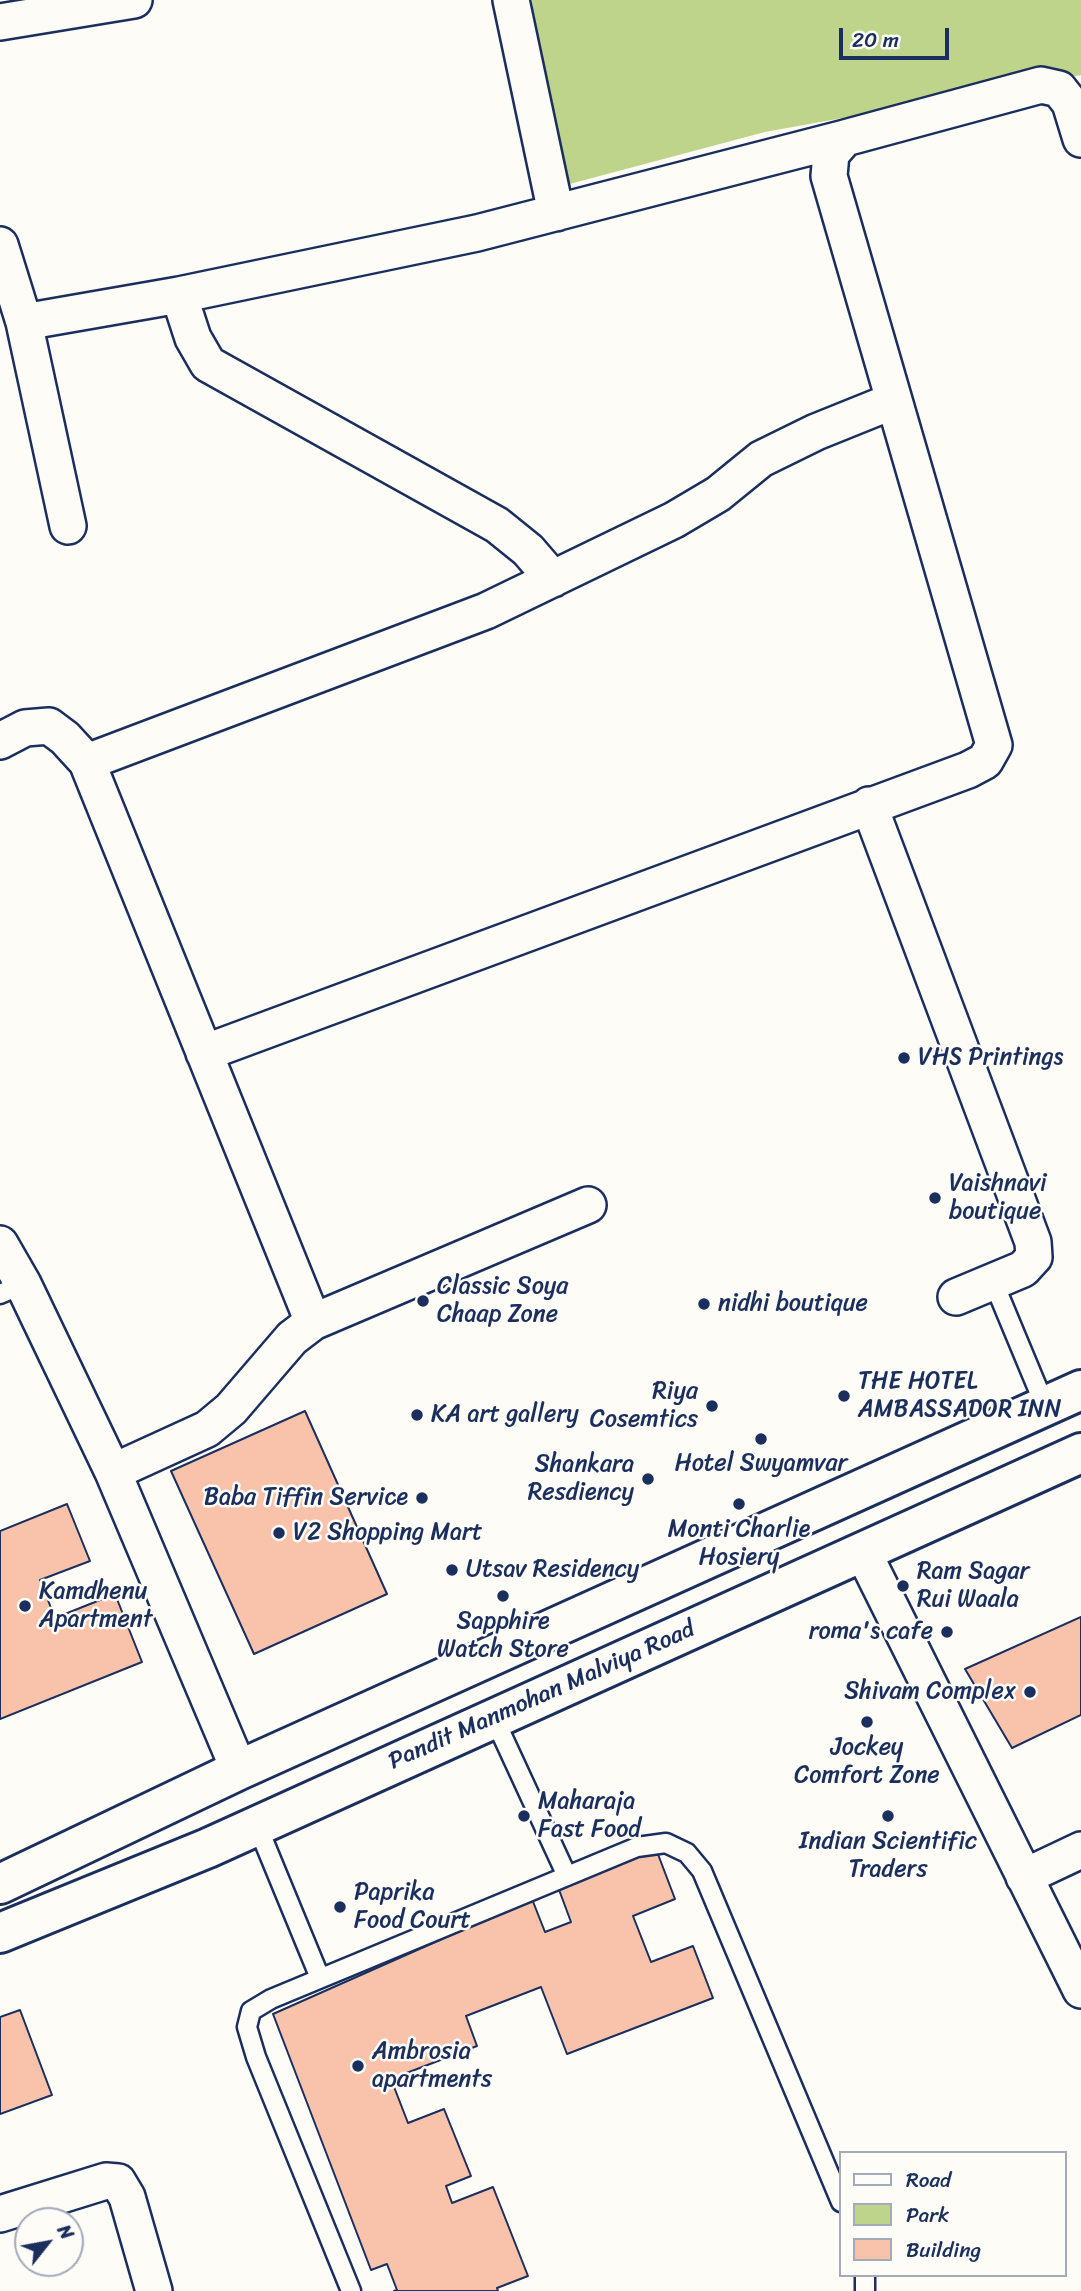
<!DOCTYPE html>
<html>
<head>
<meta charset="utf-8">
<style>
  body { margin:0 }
  #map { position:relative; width:1081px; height:2291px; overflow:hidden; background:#fdfcf7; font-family:Sriracha,sans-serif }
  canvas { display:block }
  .legend { position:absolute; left:839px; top:2151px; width:228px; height:126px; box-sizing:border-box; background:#fdfcf7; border:2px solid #a3aaba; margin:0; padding:9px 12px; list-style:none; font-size:21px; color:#1b2f5e }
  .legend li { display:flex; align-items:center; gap:14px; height:35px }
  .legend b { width:35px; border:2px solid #a3aaba }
  .north { position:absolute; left:14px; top:2207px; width:70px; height:70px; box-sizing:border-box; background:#fdfcf7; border:2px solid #a3aaba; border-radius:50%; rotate:59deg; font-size:19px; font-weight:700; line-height:28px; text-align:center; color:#1b2f5e }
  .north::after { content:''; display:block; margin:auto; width:24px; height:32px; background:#1b2f5e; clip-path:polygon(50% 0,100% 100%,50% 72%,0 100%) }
  .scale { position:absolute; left:839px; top:28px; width:110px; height:32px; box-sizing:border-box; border:4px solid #1b2f5e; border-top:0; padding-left:9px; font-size:21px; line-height:24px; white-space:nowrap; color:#1b2f5e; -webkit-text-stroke:5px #fdfcf7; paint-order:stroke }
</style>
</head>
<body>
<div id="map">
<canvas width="1081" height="2291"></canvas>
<ul class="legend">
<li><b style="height:9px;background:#fdfcf7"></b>Road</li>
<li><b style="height:19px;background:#bed48a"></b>Park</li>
<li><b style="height:19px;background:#f8c2ab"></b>Building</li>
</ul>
<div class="north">N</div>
<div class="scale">20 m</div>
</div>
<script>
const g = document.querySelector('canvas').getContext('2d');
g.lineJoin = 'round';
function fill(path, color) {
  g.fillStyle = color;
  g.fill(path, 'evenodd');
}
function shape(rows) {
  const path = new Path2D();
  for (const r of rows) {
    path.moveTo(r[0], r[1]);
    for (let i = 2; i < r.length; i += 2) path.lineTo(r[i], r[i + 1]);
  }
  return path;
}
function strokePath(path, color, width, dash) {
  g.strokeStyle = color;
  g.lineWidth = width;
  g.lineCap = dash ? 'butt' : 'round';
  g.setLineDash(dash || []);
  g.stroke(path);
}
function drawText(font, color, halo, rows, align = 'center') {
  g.font = font + ' Sriracha,sans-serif';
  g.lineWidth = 5;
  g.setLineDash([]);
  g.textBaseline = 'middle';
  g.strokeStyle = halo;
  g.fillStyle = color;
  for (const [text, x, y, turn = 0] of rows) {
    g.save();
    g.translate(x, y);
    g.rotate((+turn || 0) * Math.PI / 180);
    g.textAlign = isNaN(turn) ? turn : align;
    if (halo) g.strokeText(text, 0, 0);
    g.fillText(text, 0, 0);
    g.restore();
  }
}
const green = shape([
  [532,0,1081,0,1081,75,765,132,547,190]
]);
const building = shape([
  [305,1411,387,1594,254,1654,171,1471,305,1411],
  [67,1504,90,1561,40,1580,55,1618,115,1594,142,1662,0,1719,0,1531,67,1504],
  [1081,1617,1081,1715,1012,1748,965,1669,1081,1617],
  [656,1849,675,1899,633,1916,651,1962,693,1946,713,1998,567,2054,541,1987,466,2016,477,2046,391,2079,408,2123,444,2109,471,2176,446,2186,452,2203,493,2187,528,2276,497,2288,498,2291,394,2291,397,2290,387,2264,371,2270,273,2014,532,1899,545,1932,571,1922,558,1887,656,1849],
  [20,2010,52,2095,0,2114,0,2017,20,2010]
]);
const lane = shape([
  [993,1281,1045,1406],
  [0,1294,23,1284],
  [494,1718,567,1876],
  [257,1825,320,1978],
  [351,2291,256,2057,247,2027,251,2011,271,1999,637,1847,666,1843,687,1853,702,1871,841,2202],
  [865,2291,865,2275]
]);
const street = shape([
  [511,0,556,213],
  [0,22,134,0],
  [0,245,24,322,68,526],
  [179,295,477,233,845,138],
  [24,322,179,295,193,338,208,364,497,525,528,550,553,579],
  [0,741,25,728,49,726,65,738,87,762,486,611,674,520,718,494,761,459,816,432,893,401],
  [87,762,313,1322],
  [869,805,1033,1242,1034,1257,1023,1269,956,1297],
  [204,1053,968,770,985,761,994,745,829,176,831,154,845,138,1041,85,1059,89,1070,103,1081,139],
  [0,1244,23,1284,113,1472,239,1770],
  [113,1472,207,1429,231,1409,292,1338,313,1322,588,1205],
  [863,1552,1081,1990],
  [1024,1877,1081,1850],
  [0,2214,106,2181,118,2182,127,2197,154,2291]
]);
const primary = shape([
  [0,1884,239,1770,1081,1390],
  [0,1933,208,1848,1081,1453]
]);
const markers = [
  [904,1058,7,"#1b2f5e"],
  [935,1198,7,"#1b2f5e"],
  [423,1301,7,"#1b2f5e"],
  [704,1304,7,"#1b2f5e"],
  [844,1396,7,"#1b2f5e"],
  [712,1406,7,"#1b2f5e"],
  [417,1415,7,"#1b2f5e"],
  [761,1439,7,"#1b2f5e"],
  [648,1479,7,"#1b2f5e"],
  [422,1498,7,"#1b2f5e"],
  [739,1504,7,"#1b2f5e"],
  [279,1533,7,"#1b2f5e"],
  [452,1570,7,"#1b2f5e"],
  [903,1586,7,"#1b2f5e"],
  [503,1596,7,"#1b2f5e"],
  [25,1606,7,"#1b2f5e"],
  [947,1632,7,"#1b2f5e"],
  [1030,1692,7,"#1b2f5e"],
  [867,1722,7,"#1b2f5e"],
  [524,1816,7,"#1b2f5e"],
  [888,1816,7,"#1b2f5e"],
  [340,1907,7,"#1b2f5e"],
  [358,2066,7,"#1b2f5e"]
];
const poiNames = [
  ["VHS Printings",918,1058],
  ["Vaishnavi",949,1184],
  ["boutique",949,1212],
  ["Classic Soya",437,1287],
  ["Chaap Zone",437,1315],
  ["nidhi boutique",718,1304],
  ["THE HOTEL",858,1382],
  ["AMBASSADOR INN",858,1410],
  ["Riya",698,1392,"right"],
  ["Cosemtics",698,1420,"right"],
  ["KA art gallery",431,1415],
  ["Hotel Swyamvar",761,1464,"center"],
  ["Shankara",634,1465,"right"],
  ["Resdiency",634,1493,"right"],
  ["Baba Tiffin Service",408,1498,"right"],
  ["Monti Charlie",739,1530,"center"],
  ["Hosiery",739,1558,"center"],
  ["V2 Shopping Mart",293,1533],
  ["Utsav Residency",466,1570],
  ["Ram Sagar",917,1572],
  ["Rui Waala",917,1600],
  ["Kamdhenu",39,1592],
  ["Apartment",39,1620],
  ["Sapphire",503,1622,"center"],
  ["Watch Store",503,1650,"center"],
  ["roma's cafe",933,1632,"right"],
  ["Shivam Complex",1016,1692,"right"],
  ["Jockey",867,1748,"center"],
  ["Comfort Zone",867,1776,"center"],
  ["Maharaja",538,1802],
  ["Fast Food",538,1830],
  ["Indian Scientific",888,1842,"center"],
  ["Traders",888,1870,"center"],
  ["Paprika",354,1893],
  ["Food Court",354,1921],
  ["Ambrosia",372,2052],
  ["apartments",372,2080]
];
const streetNames = [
  ["Pandit Manmohan Malviya Road",542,1696,-24]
];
fill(green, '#bed48a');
fill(building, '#f8c2ab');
strokePath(building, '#1b2f5e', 2);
strokePath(lane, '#1b2f5e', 23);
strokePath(street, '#1b2f5e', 40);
strokePath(primary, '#1b2f5e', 44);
strokePath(lane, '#fdfcf7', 18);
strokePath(street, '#fdfcf7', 35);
strokePath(primary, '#fdfcf7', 38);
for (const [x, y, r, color] of markers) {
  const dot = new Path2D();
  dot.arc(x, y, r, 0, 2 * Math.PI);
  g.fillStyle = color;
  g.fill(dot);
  strokePath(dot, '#fdfcf7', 2.5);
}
drawText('24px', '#1b2f5e', '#fdfcf7', poiNames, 'left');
drawText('24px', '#1b2f5e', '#fdfcf7', streetNames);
</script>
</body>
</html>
